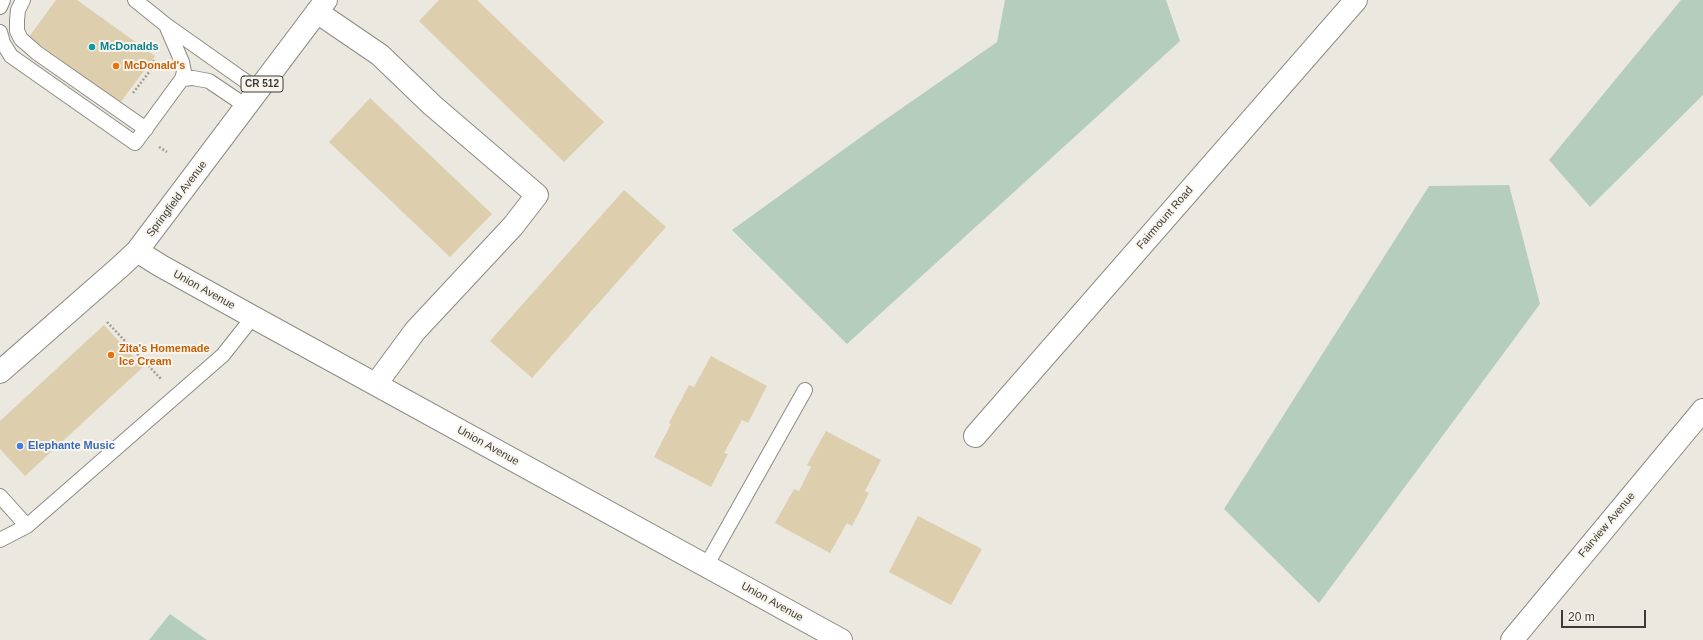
<!DOCTYPE html>
<html>
<head>
<meta charset="utf-8">
<style>
  body { margin:0 }
  #map { position:relative; width:1703px; height:640px; overflow:hidden; background:#ebe8df; font-family:Helvetica,sans-serif }
  canvas { display:block }
  .scale { position:absolute; left:1561px; top:610px; width:85px; height:18px; box-sizing:border-box; border:2px solid #3d3b38; border-top:0; padding-left:5px; font-size:12px; line-height:14px; white-space:nowrap; color:#3d3b38; -webkit-text-stroke:3px #f9f5ed; paint-order:stroke }
</style>
</head>
<body>
<div id="map">
<canvas width="1703" height="640"></canvas>
<div class="scale">20 m</div>
</div>
<script>
const g = document.querySelector('canvas').getContext('2d');
g.lineJoin = 'round';
function fill(path, color) {
  g.fillStyle = color;
  g.fill(path, 'evenodd');
}
function shape(rows) {
  const path = new Path2D();
  for (const r of rows) {
    path.moveTo(r[0], r[1]);
    for (let i = 2; i < r.length; i += 2) path.lineTo(r[i], r[i + 1]);
  }
  return path;
}
function strokePath(path, color, width, dash) {
  g.strokeStyle = color;
  g.lineWidth = width;
  g.lineCap = dash ? 'butt' : 'round';
  g.setLineDash(dash || []);
  g.stroke(path);
}
function drawText(font, color, halo, rows, align = 'center') {
  g.font = font + ' Helvetica,sans-serif';
  g.lineWidth = 4;
  g.setLineDash([]);
  g.textBaseline = 'middle';
  g.strokeStyle = halo;
  g.fillStyle = color;
  for (const [text, x, y, turn = 0] of rows) {
    g.save();
    g.translate(x, y);
    g.rotate((+turn || 0) * Math.PI / 180);
    g.textAlign = isNaN(turn) ? turn : align;
    if (halo) g.strokeText(text, 0, 0);
    g.fillText(text, 0, 0);
    g.restore();
  }
}
const green = shape([
  [1005,0,1166,0,1180,41,847,344,732,230,879,124,997,42],
  [1681,0,1703,0,1703,95,1590,207,1549,160],
  [1509,185,1540,304,1319,603,1224,509,1429,186],
  [170,614,207,640,149,640]
]);
const building = shape([
  [56,0,77,0,155,56,120,103,29,37],
  [439,0,477,0,604,122,564,162,419,21],
  [370,98,492,214,450,257,329,142],
  [624,190,666,227,532,378,490,341],
  [104,325,143,367,25,476,0,449,0,421],
  [711,356,767,386,748,423,742,420,724,453,728,454,711,487,654,457,671,424,669,423,689,385,694,387],
  [826,431,881,460,865,491,869,493,852,526,847,523,830,553,775,523,794,489,799,491,811,467,807,465],
  [918,516,982,549,951,605,889,572]
]);
const path = shape([
  [133,93,156,63,152,60],
  [159,147,167,152],
  [107,322,161,379]
]);
const lane = shape([
  [23,0,18,10,17,20,17,31,21,39,37,53,146,129],
  [135,0,166,25,258,90],
  [0,7,3,0],
  [0,32,3,43,11,56,135,143,182,79,184,72,182,62,166,25],
  [182,79,193,78,209,81,246,106],
  [0,496,27,526],
  [0,540,27,526,223,355,253,317],
  [706,566,805,390]
]);
const street = shape([
  [317,12,380,55,432,105,537,195,513,226,415,331,376,384],
  [975,436,1356,0],
  [1512,640,1703,410]
]);
const secondary = shape([
  [137,251,161,266,253,317,841,640]
]);
const primary = shape([
  [0,372,121,266,137,251,326,0]
]);
const markers = [
  [92,47,4,"#0f9aa8"],
  [116,66,4,"#e8710a"],
  [111,355,4,"#e8710a"],
  [20,446,4,"#3f7fe0"]
];
const shields = [
  [262,84,42]
];
const shieldNames = [
  ["CR 512",262,84]
];
const cultureNames = [
  ["McDonalds",100,47]
];
const foodNames = [
  ["McDonald's",124,66],
  ["Zita's Homemade",119,349],
  ["Ice Cream",119,362]
];
const streetNames = [
  ["Springfield Avenue",177,199,-53],
  ["Fairmount Road",1165,218,-49],
  ["Union Avenue",204,290,29],
  ["Union Avenue",488,446,29],
  ["Fairview Avenue",1607,525,-50],
  ["Union Avenue",772,602,29]
];
const shopNames = [
  ["Elephante Music",28,446]
];
fill(green, '#b5cdbd');
fill(building, '#ddceae');
strokePath(lane, '#8f8b84', 16);
strokePath(street, '#8f8b84', 24);
strokePath(secondary, '#8f8b84', 24);
strokePath(primary, '#8f8b84', 24);
strokePath(path, '#a09e97', 2.5, [2, 2]);
strokePath(lane, '#fff', 14);
strokePath(street, '#fff', 22);
strokePath(secondary, '#fff', 22);
strokePath(primary, '#fff', 22);
for (const [x, y, r, color] of markers) {
  const dot = new Path2D();
  dot.arc(x, y, r, 0, 2 * Math.PI);
  g.fillStyle = color;
  g.fill(dot);
  strokePath(dot, '#f9f5ed', 1.5);
}
for (const [x, y, w] of shields) {
  const box = new Path2D();
  box.roundRect(x - w / 2, y - 8, w, 16, 3);
  g.fillStyle = '#f9f5ed';
  g.fill(box);
  strokePath(box, '#3d3b38', 1);
}
drawText('bold 10px', '#3d3b38', null, shieldNames);
drawText('bold 11px', '#0d838f', '#f9f5ed', cultureNames, 'left');
drawText('bold 11px', '#c56008', '#f9f5ed', foodNames, 'left');
drawText('11px', '#3d3b38', '#f9f5ed', streetNames);
drawText('bold 11px', '#366cbe', '#f9f5ed', shopNames, 'left');
</script>
</body>
</html>
